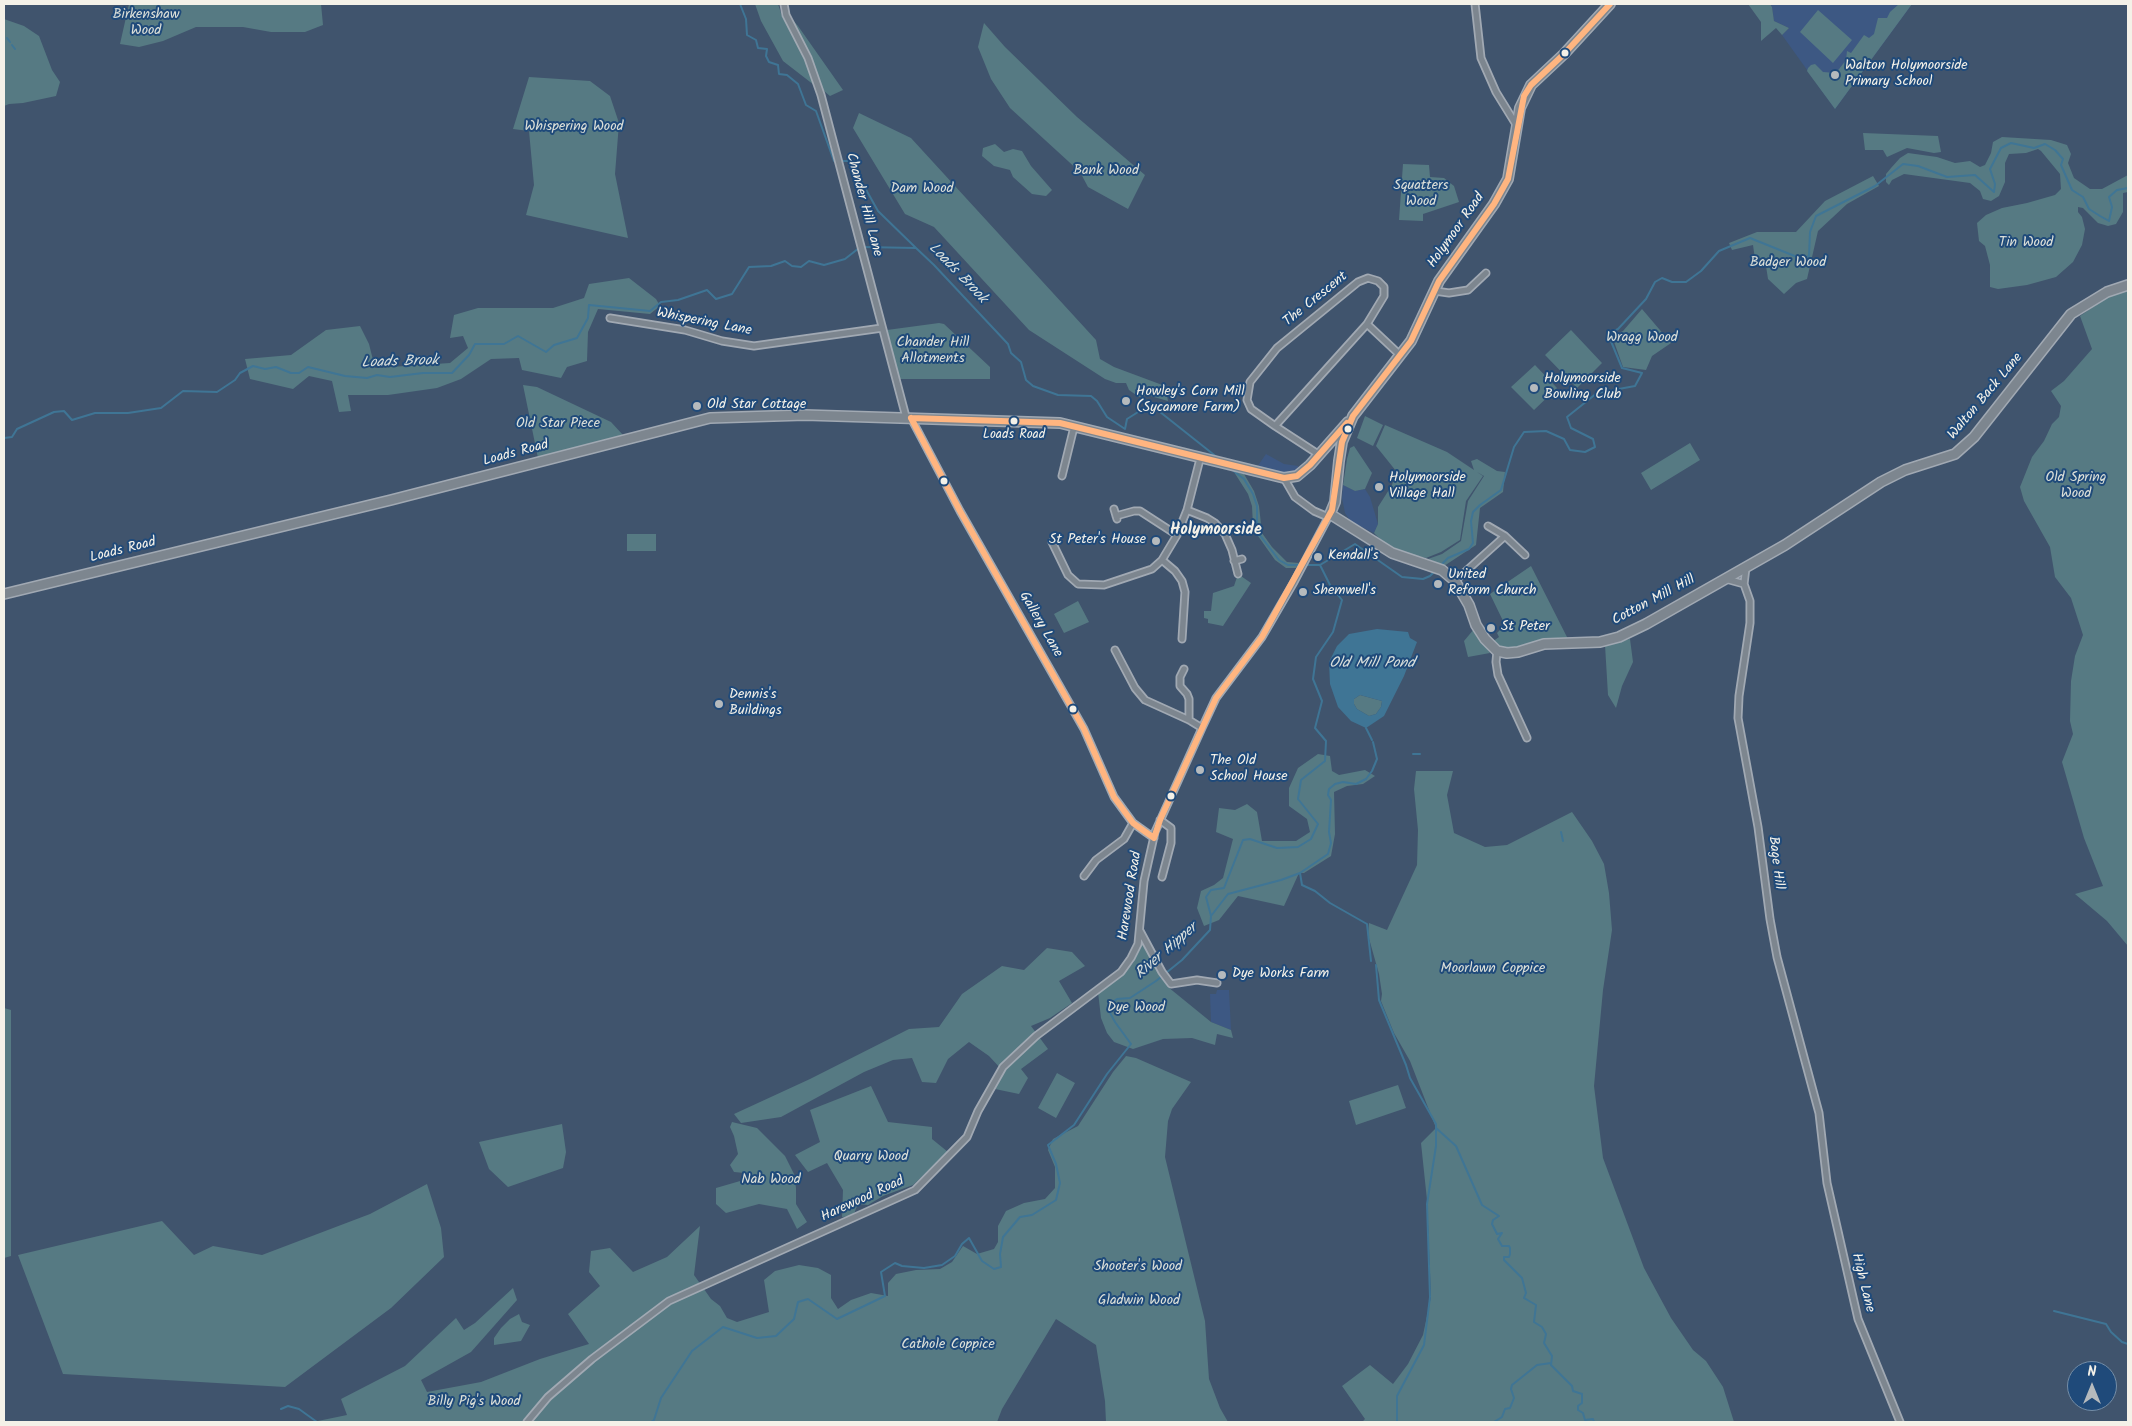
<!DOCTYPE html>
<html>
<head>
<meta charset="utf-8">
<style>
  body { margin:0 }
  #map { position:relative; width:2132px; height:1426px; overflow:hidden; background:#40546d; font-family:Kalam,sans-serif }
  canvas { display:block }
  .frame { position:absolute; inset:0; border:5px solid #f4f1e8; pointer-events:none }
  .north { position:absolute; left:2067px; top:1361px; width:50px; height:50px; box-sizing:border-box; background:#1f4a7a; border:1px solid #748da6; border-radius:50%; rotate:0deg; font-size:14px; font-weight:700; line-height:20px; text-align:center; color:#f4f1e8 }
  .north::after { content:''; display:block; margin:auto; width:18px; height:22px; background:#b5babd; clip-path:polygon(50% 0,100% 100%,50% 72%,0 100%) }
</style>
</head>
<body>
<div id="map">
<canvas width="2132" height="1426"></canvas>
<div class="frame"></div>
<div class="north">N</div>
</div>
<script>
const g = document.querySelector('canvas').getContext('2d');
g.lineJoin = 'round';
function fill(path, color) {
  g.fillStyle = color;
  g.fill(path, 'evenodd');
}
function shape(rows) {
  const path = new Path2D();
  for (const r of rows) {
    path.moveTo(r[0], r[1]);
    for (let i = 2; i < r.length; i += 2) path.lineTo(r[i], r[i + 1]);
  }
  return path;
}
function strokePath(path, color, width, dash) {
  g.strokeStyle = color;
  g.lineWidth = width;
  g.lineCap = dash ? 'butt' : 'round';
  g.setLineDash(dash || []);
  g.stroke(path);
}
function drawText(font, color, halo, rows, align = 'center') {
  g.font = font + ' Kalam,sans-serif';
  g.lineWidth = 4;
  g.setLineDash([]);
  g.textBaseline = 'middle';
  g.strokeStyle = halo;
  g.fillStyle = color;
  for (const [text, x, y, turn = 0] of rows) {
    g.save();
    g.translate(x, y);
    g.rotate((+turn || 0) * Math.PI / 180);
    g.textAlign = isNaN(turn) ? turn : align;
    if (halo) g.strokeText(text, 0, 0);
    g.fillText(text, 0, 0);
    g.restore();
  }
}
const built = shape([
  [1770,4,1912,4,1835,109,1782,35,1789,28,1774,21,1772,7],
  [1266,454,1284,464,1298,466,1299,470,1292,473,1278,474,1257,467],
  [1343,485,1355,491,1365,489,1370,497,1378,524,1374,533,1351,522,1345,513,1342,498],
  [1217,990,1229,990,1231,1030,1211,1022,1210,994,1216,994]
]);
const green = shape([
  [129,4,321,4,323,25,305,32,271,32,243,27,196,27,163,41,139,47,120,44],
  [755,4,778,4,782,16,807,59,814,85,783,61,761,21],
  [1748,4,1770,4,1772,7,1774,21,1789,28,1782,35,1776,28,1761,41,1761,22],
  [1899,4,1912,4,1835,109,1807,71,1808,68,1811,65,1815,64,1823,72,1836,73,1846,60,1847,51,1851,53,1864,35,1869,38,1874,34,1878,18,1887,18,1890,12],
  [1818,10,1852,40,1833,63,1800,32],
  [787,13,798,26,843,90,830,96,819,87],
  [4,19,24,26,39,36,52,70,60,82,56,96,23,103,9,104,4,106],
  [984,23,1005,47,1077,117,1145,175,1128,209,1088,187,1080,172,1010,108,991,79,978,47],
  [529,77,590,81,610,96,619,123,615,174,628,238,526,215,534,185,529,131,513,129],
  [859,113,911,138,1096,340,1100,359,1114,367,1165,386,1168,401,1147,395,1139,397,1129,390,1126,383,1116,383,1105,379,1029,330,934,227,905,214,853,128],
  [1863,133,1938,136,1941,152,1934,153,1907,148,1887,157,1883,150,1865,150],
  [2002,137,2051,140,2067,145,2071,154,2068,163,2074,178,2090,189,2102,189,2128,175,2128,192,2123,193,2123,212,2116,224,2108,226,2098,223,2083,208,2078,207,2078,212,2082,217,2085,229,2082,245,2073,262,2056,277,2027,285,1998,289,1990,287,1990,265,1985,246,1979,241,1977,223,1986,215,2002,208,2027,203,2055,195,2061,189,2060,174,2041,151,2038,149,2026,153,2009,154,2005,163,2005,182,1999,196,1991,201,1983,199,1980,191,1970,183,1904,174,1892,180,1889,185,1886,182,1886,174,1891,168,1900,158,1908,153,1937,157,1955,163,1970,161,1980,167,1985,165,1991,153,1993,142],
  [995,144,1004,152,1013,149,1022,151,1031,166,1052,190,1046,196,1032,194,1013,177,1010,170,994,166,982,156,983,148],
  [1403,164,1429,165,1430,177,1444,178,1454,186,1459,202,1423,214,1423,221,1399,220],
  [1873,176,1879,186,1847,204,1818,231,1807,279,1796,283,1784,294,1768,279,1766,266,1755,259,1753,245,1732,250,1729,243,1757,232,1796,232,1825,201],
  [629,278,656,299,660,306,650,314,598,309,588,332,587,361,567,367,561,378,522,370,519,358,491,359,461,379,437,388,388,395,348,395,351,411,339,412,332,381,309,376,293,389,250,379,245,359,291,355,326,330,360,326,369,344,375,368,450,363,468,348,463,336,450,338,454,315,478,308,553,308,584,298,589,284],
  [2128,288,2128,946,2107,921,2075,894,2103,886,2084,838,2062,762,2073,734,2070,721,2071,681,2075,656,2083,635,2071,598,2055,577,2050,547,2024,501,2020,487,2032,457,2044,441,2052,424,2059,417,2061,406,2051,391,2064,381,2092,349,2080,316,2109,296],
  [1642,309,1671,343,1652,356,1646,370,1623,367,1612,336,1623,331],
  [939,323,944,324,990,367,990,379,899,379,887,330],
  [1571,330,1602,363,1577,388,1545,355],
  [1535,365,1557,388,1534,410,1511,387],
  [523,385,537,387,611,422,623,435,538,458],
  [1365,416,1383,425,1373,446,1357,438],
  [1385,425,1447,452,1474,470,1471,461,1477,459,1497,471,1505,472,1503,492,1480,508,1476,545,1444,566,1428,559,1442,554,1461,541,1468,501,1484,476,1477,472,1483,476,1466,501,1460,540,1441,552,1426,558,1398,551,1384,543,1374,533,1378,524,1378,507,1392,485,1396,471,1376,446],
  [1690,443,1700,460,1651,490,1641,473],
  [1354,446,1372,473,1365,489,1355,491,1343,485,1347,459,1350,448],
  [1234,472,1244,474,1254,491,1259,506,1262,533,1272,547,1287,562,1299,563,1296,568,1286,568,1275,560,1258,536,1253,526,1252,506,1248,494],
  [627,534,656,534,656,551,627,551],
  [1531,566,1568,639,1510,650,1499,649,1492,642,1499,637,1497,633,1505,625,1490,594],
  [1238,574,1251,583,1223,626,1208,623,1208,619,1204,618,1204,611,1211,611,1213,593,1234,586],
  [1078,601,1089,622,1064,633,1054,614],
  [1474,629,1484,643,1490,653,1468,657,1464,641],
  [1630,639,1633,662,1622,686,1616,708,1608,695,1605,645],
  [1360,695,1382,701,1381,707,1376,714,1369,716,1357,709,1354,704,1354,699],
  [1318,754,1330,756,1332,771,1339,775,1365,770,1375,776,1363,784,1347,786,1334,792,1335,834,1331,856,1304,873,1299,873,1284,906,1238,896,1219,920,1204,926,1197,908,1201,891,1214,885,1223,878,1233,839,1216,832,1219,808,1235,810,1247,804,1257,812,1262,841,1296,841,1310,832,1307,819,1289,806,1289,788,1298,768],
  [1416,771,1453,771,1447,795,1454,833,1485,847,1507,845,1572,812,1592,841,1604,864,1609,893,1612,930,1603,990,1594,1086,1603,1158,1644,1268,1671,1318,1693,1350,1706,1361,1723,1387,1734,1422,1362,1422,1365,1419,1342,1386,1370,1365,1393,1384,1408,1364,1423,1335,1431,1297,1427,1200,1421,1143,1436,1128,1410,1061,1394,1033,1381,1001,1382,994,1379,974,1368,935,1369,923,1387,930,1417,865,1418,830,1414,789],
  [1142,941,1168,987,1211,1022,1231,1030,1233,1038,1217,1034,1215,1045,1192,1038,1163,1039,1133,1049,1114,1042,1107,1033,1101,1018,1098,992,1122,975,1133,963],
  [1047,948,1072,952,1085,966,1059,981,1072,1003,1050,1018,1031,1026,1048,1049,1021,1069,1028,1078,1019,1094,995,1089,1003,1071,989,1056,969,1042,948,1059,936,1083,922,1082,912,1058,893,1060,864,1072,781,1117,741,1123,734,1114,810,1079,909,1029,939,1027,962,994,1002,966,1024,970],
  [4,1008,11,1010,11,1256,4,1258],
  [1126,1056,1136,1058,1191,1082,1172,1109,1168,1121,1165,1157,1205,1321,1209,1379,1220,1408,1228,1422,1106,1422,1105,1401,1096,1345,1056,1319,1002,1409,997,1422,313,1422,347,1415,341,1399,405,1366,456,1318,464,1330,475,1323,513,1288,517,1300,471,1352,421,1380,427,1392,481,1382,540,1359,589,1344,568,1314,600,1286,589,1272,591,1251,610,1248,633,1272,667,1257,700,1226,694,1275,711,1299,720,1306,727,1318,737,1322,769,1312,764,1280,775,1271,799,1265,818,1268,831,1275,831,1298,838,1309,851,1300,871,1293,888,1296,888,1283,896,1274,916,1270,940,1269,952,1262,963,1246,977,1254,994,1249,998,1242,998,1226,1006,1211,1024,1203,1045,1199,1055,1188,1055,1167,1048,1150,1053,1139,1078,1126,1113,1072],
  [1057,1073,1075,1083,1056,1118,1038,1108],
  [1398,1085,1406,1108,1356,1125,1349,1101],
  [871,1086,888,1122,932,1127,932,1139,948,1152,913,1185,883,1196,868,1205,858,1204,853,1216,842,1217,843,1190,827,1163,808,1172,795,1155,820,1142,810,1110],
  [732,1122,757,1128,785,1156,794,1174,796,1188,796,1204,807,1222,797,1229,787,1209,759,1204,726,1213,716,1204,716,1188,747,1179,745,1173,734,1172,730,1165,738,1154,734,1136,730,1127],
  [562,1124,566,1152,563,1168,508,1187,489,1169,479,1142],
  [427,1184,441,1228,444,1257,391,1308,285,1387,63,1374,18,1255,162,1221,194,1255,213,1246,262,1255,370,1214],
  [519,1314,522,1322,530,1325,521,1341,494,1345,494,1338,501,1328,510,1319]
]);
const water = shape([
  [1377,629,1408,632,1410,638,1417,642,1404,676,1384,716,1366,728,1351,721,1338,707,1330,684,1329,662,1337,646,1349,634],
  [1360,695,1382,701,1381,707,1376,714,1369,716,1357,709,1354,704,1354,699]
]);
const stream = shape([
  [740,4,746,19,747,35,756,40,758,48,767,49,766,56,769,62,778,65,779,74,787,75,798,84,806,105,816,111,834,161,850,161,878,211,916,248],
  [7,38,10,42],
  [12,45,15,49],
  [863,247,916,248,934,265,1008,344,1011,353,1021,362,1026,380,1033,386,1058,395,1091,396,1097,401,1107,417,1125,429,1127,419,1146,407,1155,408,1218,458],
  [4,438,12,437,17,429,54,412,64,411,72,420,95,413,128,413,161,408,183,391,217,392,235,380,240,373,253,366,265,369,276,367,291,373,299,373,308,367,345,376,367,378,377,375,390,377,423,373,452,373,469,355,475,344,504,344,518,336,546,352,554,345,577,338,588,318,589,305,650,311,661,302,678,300,707,290,716,299,732,294,749,267,771,266,785,261,792,266,801,267,809,261,824,265,845,259,859,248],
  [1231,469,1244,479,1253,494,1257,506,1257,525,1259,534,1279,560,1288,565,1301,565],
  [1305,565,1320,565],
  [1439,567,1448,558,1469,549,1473,543,1471,521,1473,512,1480,505,1501,490,1514,447,1524,432,1546,431,1564,439,1570,450,1585,452,1595,447,1593,439,1571,428,1567,417,1597,393,1635,386,1642,373,1622,368,1608,334,1618,329,1646,299,1655,282,1662,278,1672,282,1686,282,1701,271,1719,251,1750,238,1802,259,1809,256,1810,232,1816,216,1875,186,1903,164,1918,166,1947,177,1975,175,1994,192,1995,184,1990,169,2001,148,2011,143,2034,148,2045,144,2055,150,2063,159,2061,165,2072,190,2083,197,2089,209,2100,216,2109,221,2112,207,2109,197,2117,190,2128,188],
  [1366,728,1372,740],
  [1413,754,1420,754],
  [1561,832,1563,841],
  [1300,873,1302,885,1315,891,1330,903,1367,924,1371,961],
  [1211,916,1228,894,1281,880,1300,873,1328,854,1331,843,1329,832,1331,800,1328,795,1329,789,1335,784,1343,782,1356,784,1366,779,1372,771,1377,759,1373,742],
  [1376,965,1379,1000,1406,1065,1410,1078,1436,1124,1436,1146,1427,1204,1430,1297,1424,1345,1397,1396,1397,1422],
  [1436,1128,1456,1146,1482,1205,1499,1216,1493,1220,1492,1224,1497,1234,1502,1233,1498,1239,1502,1246,1509,1246,1510,1248,1510,1254,1509,1257,1504,1257,1504,1260,1522,1278,1526,1293,1524,1298,1536,1305,1534,1322,1542,1327,1546,1334,1544,1343,1552,1356,1551,1365,1572,1386,1573,1391,1582,1394,1582,1403,1578,1406,1578,1410,1583,1413,1585,1420,1593,1419,1594,1422],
  [2054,1311,2106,1324,2111,1332,2122,1342,2128,1344],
  [281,1409,288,1406,299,1409,317,1422],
  [651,1422,654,1420,661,1398,692,1351,723,1327,757,1338,776,1336,794,1319,798,1302,808,1299,837,1319,885,1296,881,1272,895,1263,902,1266,924,1268,942,1265,955,1256,962,1244,969,1238,982,1261,994,1269,1001,1267,1000,1254,1003,1237,1020,1217,1032,1215,1056,1200,1060,1183,1056,1164,1048,1145,1074,1125,1107,1074,1131,1044,1115,1022,1109,1011,1110,1004,1117,999,1130,998,1156,981,1182,960,1210,930,1211,916,1206,897,1211,890,1224,888,1243,840,1250,839,1277,848,1298,847,1311,839,1318,824,1298,799,1301,780,1325,761,1326,741,1315,728,1322,701,1313,679,1316,657,1333,632,1342,600,1330,585,1320,565,1355,544,1402,577,1423,579,1430,576,1436,570],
  [1494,1422,1502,1417,1505,1409,1510,1408,1514,1398,1511,1389,1512,1385,1537,1365,1551,1363]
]);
const street = shape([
  [784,4,786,15,808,58,821,95,906,417],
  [1475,4,1481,58,1496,92,1517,126],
  [1435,291,1449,293,1468,290,1486,273],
  [610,318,685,330,722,341,754,346,882,328],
  [1367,324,1400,355],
  [911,418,960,511,1084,729,1114,797,1133,823,1154,838],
  [1275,426,1367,324,1384,296,1384,287,1378,281,1368,278,1358,282,1277,348,1250,382,1247,400,1251,409,1275,426,1318,454],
  [1062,476,1074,427],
  [1284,478,1295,497,1314,511,1328,517],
  [1114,509,1117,519],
  [1187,510,1207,518,1215,523,1225,534,1232,550,1238,574],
  [1116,516,1134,511,1140,511,1177,535],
  [1505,536,1525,555],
  [1052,542,1068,575,1078,584,1104,585,1152,569,1162,560,1177,535,1187,510,1200,459],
  [1162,560,1175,571,1182,581,1185,592,1182,639],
  [1234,561,1242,559],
  [1746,567,1744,584,1750,601,1750,623,1739,696,1738,718,1758,827,1770,919,1777,957,1819,1113,1827,1183,1858,1319,1900,1422],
  [1726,579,1744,584],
  [1455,581,1505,536,1488,526],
  [1115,650,1135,688,1145,700,1189,720,1202,728],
  [1497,651,1496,662,1498,675,1527,738],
  [1184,669,1180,677,1180,686,1187,694,1189,699,1189,720],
  [1160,820,1171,828,1171,843,1162,877],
  [1084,876,1096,860,1124,839,1133,823],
  [1140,931,1162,972,1171,984,1197,980,1217,983],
  [527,1422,548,1397,592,1359,669,1301,915,1190,967,1137,978,1111,1003,1067,1036,1036,1121,972,1131,958,1138,944,1144,881,1155,832,1202,728,1216,698,1262,637,1294,582,1330,514]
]);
const secondary = shape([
  [1610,4,1564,54,1531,85,1520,108,1508,179,1494,204,1439,281,1411,341,1353,416,1342,442,1339,461,1335,502,1330,514,1392,553,1442,570,1455,581,1469,605,1476,625,1485,639,1497,651,1507,653,1518,652,1544,644,1600,642,1619,637,1646,624,1785,545,1881,482,1905,470,1955,454,1974,437,2071,314,2107,292,2128,285],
  [4,594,391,500,710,418,805,415,1060,423,1284,478,1297,476,1310,465,1348,422]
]);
const bus1 = shape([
  [911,418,960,511,1084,729,1114,797,1133,823,1154,838,1160,820,1216,698,1262,637,1332,510,1342,442,1353,416,1411,341,1439,281,1494,204,1508,179,1524,96,1531,85,1564,54,1610,4],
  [911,418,1060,423,1284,478,1297,476,1310,465,1347,423]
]);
const markers = [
  [1565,53,4.5,"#f4f1e8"],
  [1835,75,5,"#b5babd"],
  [1534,388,5,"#b5babd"],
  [1126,401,5,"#b5babd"],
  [697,406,5,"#b5babd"],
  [1014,421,4.5,"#f4f1e8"],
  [1348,429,4.5,"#f4f1e8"],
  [944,481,4.5,"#f4f1e8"],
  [1379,487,5,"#b5babd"],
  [1156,541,5,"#b5babd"],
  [1318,557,5,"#b5babd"],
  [1438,584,5,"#b5babd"],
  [1303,592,5,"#b5babd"],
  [1491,628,5,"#b5babd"],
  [719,704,5,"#b5babd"],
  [1073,709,4.5,"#f4f1e8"],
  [1200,770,5,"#b5babd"],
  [1171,796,4.5,"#f4f1e8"],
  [1222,975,5,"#b5babd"]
];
const busNames = [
  ["Loads Road",1014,436]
];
const parkNames = [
  ["Birkenshaw",146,16],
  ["Wood",146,32],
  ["Whispering Wood",574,128],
  ["Bank Wood",1106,172],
  ["Squatters",1421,187],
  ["Wood",1421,203],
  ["Dam Wood",922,190],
  ["Tin Wood",2026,244],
  ["Badger Wood",1788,264],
  ["Wragg Wood",1642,339],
  ["Chander Hill",933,344],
  ["Allotments",933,360],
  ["Old Star Piece",558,425],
  ["Old Spring",2076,479],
  ["Wood",2076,495],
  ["Moorlawn Coppice",1493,970],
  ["Dye Wood",1136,1009],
  ["Quarry Wood",871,1158],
  ["Nab Wood",771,1181],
  ["Shooter's Wood",1138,1268],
  ["Gladwin Wood",1139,1302],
  ["Cathole Coppice",948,1346],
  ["Billy Pig's Wood",474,1403]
];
const poiNames = [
  ["Walton Holymoorside",1845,67],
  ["Primary School",1845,83],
  ["Holymoorside",1544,380],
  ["Bowling Club",1544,396],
  ["Howley's Corn Mill",1136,393],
  ["(Sycamore Farm)",1136,409],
  ["Old Star Cottage",707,406],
  ["Holymoorside",1389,479],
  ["Village Hall",1389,495],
  ["St Peter's House",1146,541,"right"],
  ["Kendall's",1328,557],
  ["United",1448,576],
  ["Reform Church",1448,592],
  ["Shemwell's",1313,592],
  ["St Peter",1501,628],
  ["Dennis's",729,696],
  ["Buildings",729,712],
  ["The Old",1210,762],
  ["School House",1210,778],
  ["Dye Works Farm",1232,975]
];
const streetNames = [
  ["Chander Hill Lane",863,205,75],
  ["Holymoor Road",1457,231,-55],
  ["The Crescent",1316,300,-39],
  ["Whispering Lane",704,323,11],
  ["Walton Back Lane",1986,397,-50],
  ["Loads Road",516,454,-15],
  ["Loads Road",123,551,-14],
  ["Cotton Mill Hill",1654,601,-28],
  ["Gallery Lane",1040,625,60],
  ["Bage Hill",1775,863,83],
  ["Harewood Road",1131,896,-81],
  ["Harewood Road",863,1200,-25],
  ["High Lane",1862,1283,76]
];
const waterNames = [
  ["Loads Brook",957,274,46],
  ["Loads Brook",400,363,-2],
  ["Old Mill Pond",1372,664],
  ["River Hipper",1167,952,-41]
];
const quarterNames = [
  ["Holymoorside",1216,531]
];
fill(built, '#3d5883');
fill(green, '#567a83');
fill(water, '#3f7595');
strokePath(stream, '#3f7595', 2);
strokePath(street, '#a1a9b3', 9);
strokePath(secondary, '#a1a9b3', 12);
strokePath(street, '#7d868f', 5.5);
strokePath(secondary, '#7d868f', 9);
strokePath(bus1, '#ffb580', 6);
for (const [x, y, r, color] of markers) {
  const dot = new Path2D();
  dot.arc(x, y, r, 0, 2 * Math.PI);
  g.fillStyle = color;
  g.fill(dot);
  strokePath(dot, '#1f4a7a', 2);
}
drawText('13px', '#f4f1e8', '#1f4a7a', busNames);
drawText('14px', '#dde0d9', '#1f4a7a', parkNames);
drawText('14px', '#f4f1e8', '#1f4a7a', poiNames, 'left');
drawText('14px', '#f4f1e8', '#1f4a7a', streetNames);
drawText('italic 15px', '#d9dfdc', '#1f4a7a', waterNames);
drawText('bold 16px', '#f4f1e8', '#1f4a7a', quarterNames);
</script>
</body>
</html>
